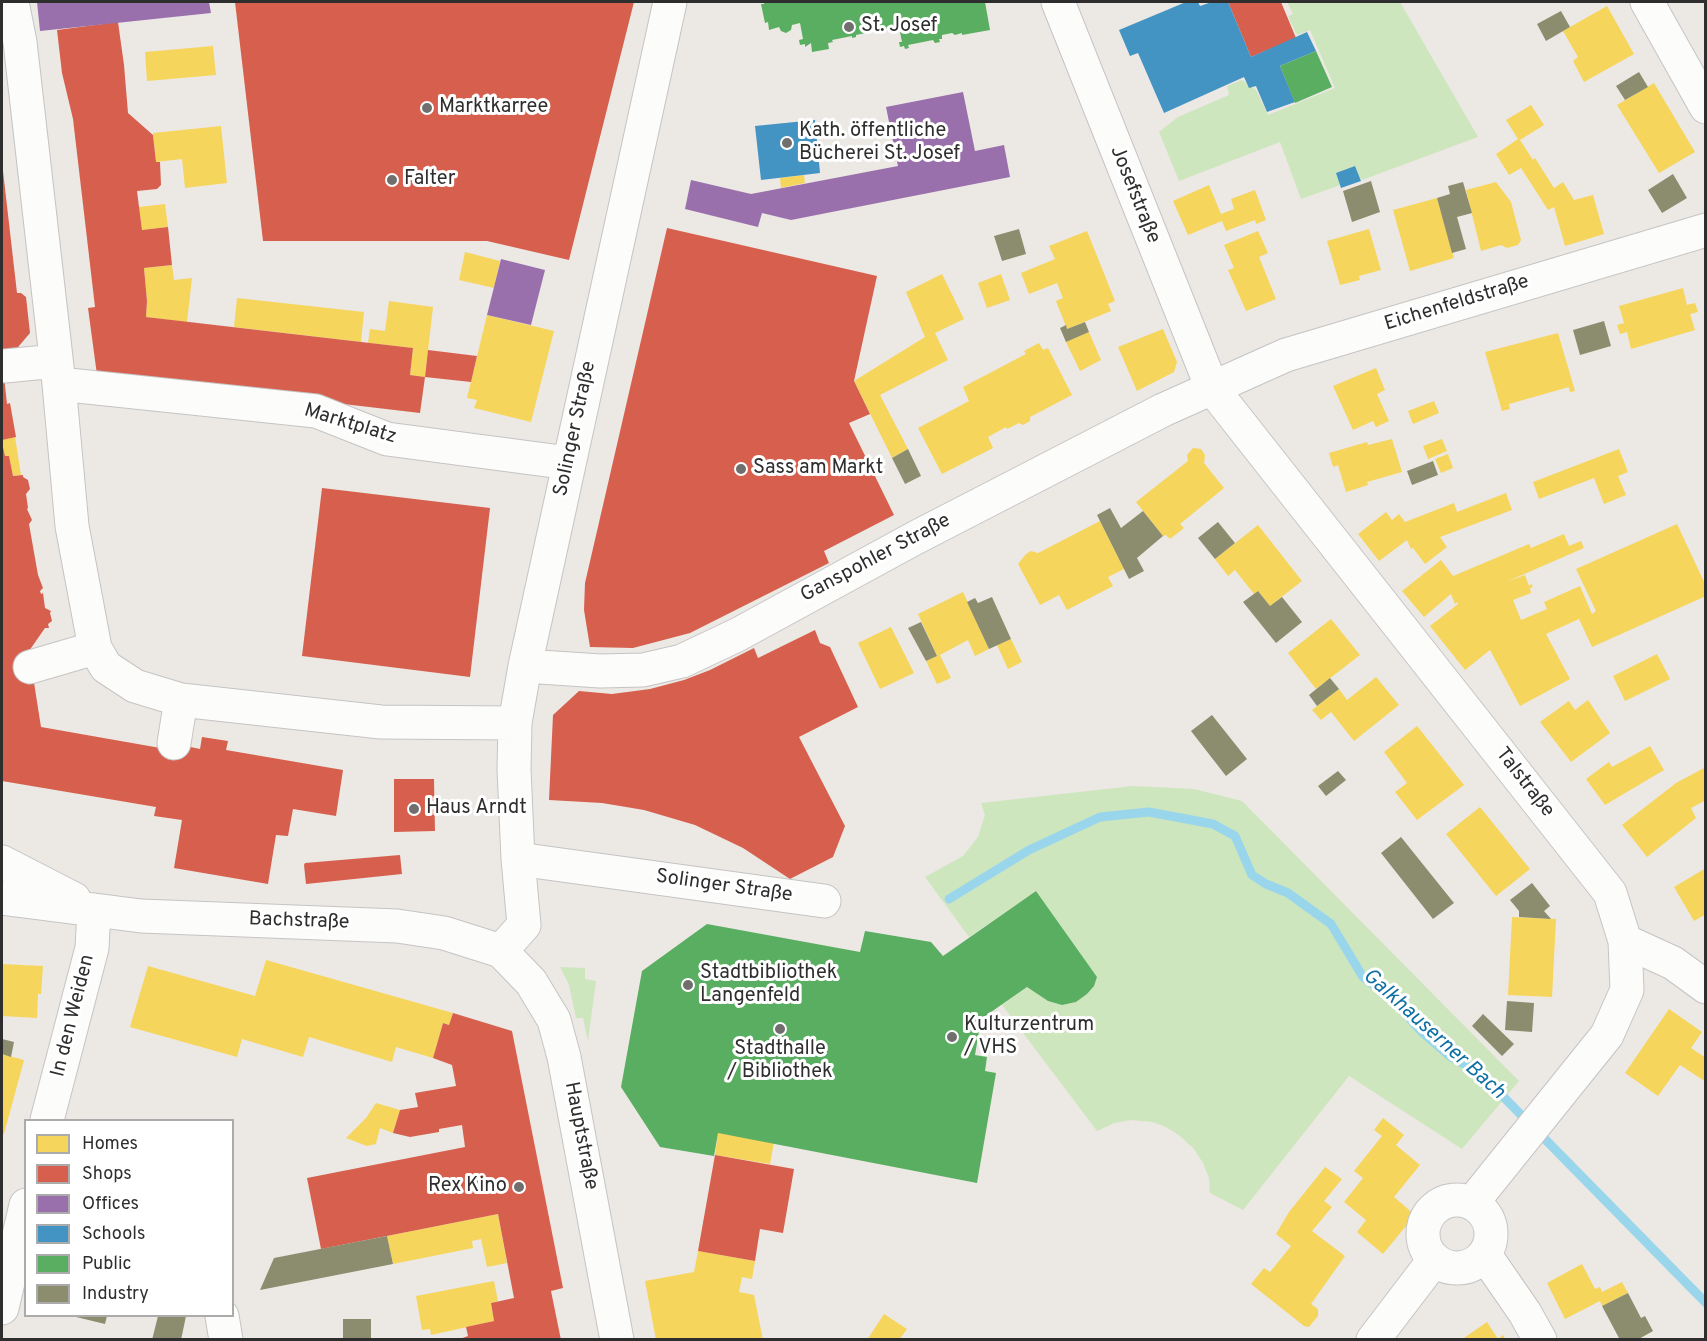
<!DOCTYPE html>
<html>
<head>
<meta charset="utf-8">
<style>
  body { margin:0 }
  #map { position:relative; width:1707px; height:1341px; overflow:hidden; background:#ece8e4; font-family:Overpass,sans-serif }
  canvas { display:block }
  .frame { position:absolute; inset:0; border:3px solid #2e2e2e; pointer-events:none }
  .legend { position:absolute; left:24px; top:1119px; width:210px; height:198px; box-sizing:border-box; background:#fff; border:2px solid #ababab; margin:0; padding:8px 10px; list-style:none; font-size:18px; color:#2e2e2e }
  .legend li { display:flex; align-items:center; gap:12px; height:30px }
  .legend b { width:30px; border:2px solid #ababab }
</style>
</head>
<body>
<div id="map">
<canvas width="1707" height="1341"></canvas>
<div class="frame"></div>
<ul class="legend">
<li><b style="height:16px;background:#f6d55c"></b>Homes</li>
<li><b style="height:16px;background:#d6604d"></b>Shops</li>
<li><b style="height:16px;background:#9970ab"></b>Offices</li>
<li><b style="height:16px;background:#4393c3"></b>Schools</li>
<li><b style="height:16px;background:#5aae61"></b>Public</li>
<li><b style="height:16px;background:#8c8c6e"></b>Industry</li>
</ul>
</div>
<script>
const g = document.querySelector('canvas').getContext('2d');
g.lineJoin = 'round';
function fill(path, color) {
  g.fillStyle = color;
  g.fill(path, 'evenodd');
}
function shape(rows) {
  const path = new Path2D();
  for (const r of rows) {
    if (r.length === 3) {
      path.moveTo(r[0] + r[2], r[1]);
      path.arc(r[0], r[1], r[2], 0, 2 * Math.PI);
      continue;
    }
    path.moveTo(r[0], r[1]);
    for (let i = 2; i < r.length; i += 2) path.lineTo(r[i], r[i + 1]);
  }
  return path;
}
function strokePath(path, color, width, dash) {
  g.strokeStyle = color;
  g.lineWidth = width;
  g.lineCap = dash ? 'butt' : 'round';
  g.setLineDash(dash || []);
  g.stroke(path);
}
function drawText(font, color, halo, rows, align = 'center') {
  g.font = font + ' Overpass,sans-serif';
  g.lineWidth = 6;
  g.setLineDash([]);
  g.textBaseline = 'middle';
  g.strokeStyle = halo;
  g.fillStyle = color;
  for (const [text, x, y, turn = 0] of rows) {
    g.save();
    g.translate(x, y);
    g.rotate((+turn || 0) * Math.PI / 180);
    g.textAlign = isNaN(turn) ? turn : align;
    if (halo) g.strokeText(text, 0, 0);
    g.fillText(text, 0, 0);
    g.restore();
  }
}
const green = shape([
  [1287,2,1400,2,1478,137,1362,180,1360,178,1301,199,1280,142,1179,181,1159,132,1178,117,1229,95,1227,86,1242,80,1256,90,1268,115,1335,88,1310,30,1297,35,1288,16,1293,14],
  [1133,786,1194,789,1242,801,1519,1081,1462,1149,1349,1076,1243,1210,1210,1193,1209,1178,1203,1163,1194,1149,1180,1136,1166,1127,1152,1122,1131,1120,1114,1123,1097,1131,1002,1005,1027,987,1048,1001,1062,1005,1076,1002,1087,994,1094,986,1097,977,1036,891,969,937,925,877,963,856,978,837,985,815,981,803],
  [560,967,585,968,585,979,596,981,588,1041,583,1018,576,1018,569,985]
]);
const homes = shape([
  [1607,6,1634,54,1584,82,1573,61,1578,57,1563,31],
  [213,46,216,75,147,81,145,52],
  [1654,83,1695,152,1659,173,1617,105],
  [1531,105,1544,125,1520,140,1533,160,1535,158,1554,188,1563,182,1574,200,1593,195,1604,234,1565,246,1554,207,1548,210,1521,168,1509,175,1496,154,1518,139,1506,120],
  [221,126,227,183,185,188,182,159,156,162,153,133],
  [804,175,805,183,781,188,780,178],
  [1496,182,1511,202,1521,240,1518,245,1507,248,1501,245,1481,251,1466,190],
  [1209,185,1221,214,1234,209,1231,199,1255,190,1266,220,1256,224,1255,220,1226,231,1222,221,1188,235,1173,201],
  [1437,198,1454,258,1410,271,1393,210],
  [165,204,168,227,142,230,139,207],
  [1369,229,1381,270,1359,276,1360,280,1340,285,1327,241],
  [1087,231,1115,301,1108,304,1111,311,1067,329,1056,301,1063,298,1057,283,1029,294,1021,273,1055,259,1049,246],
  [1258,231,1268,253,1259,257,1276,299,1246,311,1228,270,1234,268,1224,245],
  [465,252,500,261,494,288,459,280],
  [172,265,174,280,192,278,187,322,146,317,147,301,144,268],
  [942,274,964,319,935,333,948,360,880,395,908,449,892,458,854,381,925,337,906,292],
  [1001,274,1010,300,987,308,978,283],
  [1683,288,1687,305,1695,303,1698,312,1690,314,1695,330,1631,349,1627,332,1620,334,1617,325,1624,323,1619,306],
  [237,298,364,312,361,342,234,327],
  [389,301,433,307,425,377,410,375,413,348,368,343,370,329,385,331],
  [487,315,554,331,531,422,474,408,477,400,467,398],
  [1163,329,1177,362,1174,372,1137,391,1118,347],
  [1089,332,1101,360,1080,371,1066,342],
  [1558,333,1575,391,1570,392,1569,387,1509,404,1510,409,1502,411,1485,352],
  [1039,343,1043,350,1048,348,1072,395,1030,417,1030,421,1023,425,1019,423,1007,429,1006,427,988,437,993,448,942,474,918,428,969,401,963,387,1026,354,1024,351],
  [1376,368,1385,390,1377,394,1389,421,1376,427,1373,421,1353,430,1333,386],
  [1434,401,1439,413,1413,424,1408,411],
  [15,437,21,475,13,476,9,456,5,456,2,440],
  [1392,439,1402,472,1367,482,1368,485,1346,492,1338,465,1333,467,1329,453,1367,442,1368,445],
  [1442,439,1447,451,1428,459,1423,446],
  [1193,448,1201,449,1205,455,1204,463,1224,488,1180,524,1184,528,1170,539,1166,535,1163,536,1136,502,1188,461,1187,455],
  [1619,449,1628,472,1618,476,1626,495,1604,504,1594,478,1539,499,1533,482],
  [1448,454,1453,468,1441,473,1435,459],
  [1506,493,1512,510,1440,537,1447,547,1425,564,1413,548,1411,549,1407,540,1379,561,1358,534,1386,512,1392,520,1399,514,1405,522,1454,503,1457,512],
  [1100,521,1124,569,1108,577,1113,586,1067,610,1059,595,1040,605,1018,564,1026,554,1031,551,1038,553],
  [1677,524,1706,586,1706,596,1592,647,1579,619,1546,634,1570,679,1520,706,1490,650,1465,670,1430,626,1458,604,1457,602,1455,604,1451,594,1424,617,1402,591,1441,560,1453,576,1529,544,1531,548,1564,534,1569,546,1581,541,1584,548,1506,582,1525,575,1529,586,1531,584,1533,587,1530,588,1531,593,1513,600,1521,620,1547,609,1544,602,1580,586,1592,614,1596,611,1576,569],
  [1258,525,1302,581,1270,606,1258,591,1254,594,1235,570,1228,576,1215,559],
  [963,592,989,649,975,656,968,640,940,655,951,678,937,684,926,661,937,656,918,614],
  [1331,619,1360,655,1316,689,1288,653],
  [891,627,914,673,880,689,858,643],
  [1011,639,1022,662,1008,669,997,645],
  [1657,654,1670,679,1625,701,1613,676],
  [1376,677,1399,705,1354,741,1331,712,1321,720,1312,710,1339,689,1347,700],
  [1588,700,1610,733,1571,762,1540,722,1569,701,1575,710],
  [1417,726,1464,785,1417,820,1395,792,1407,783,1384,752],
  [1650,746,1664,770,1605,805,1586,779,1609,762,1612,767],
  [1706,767,1706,800,1691,808,1696,818,1647,857,1622,825,1676,783],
  [1480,807,1530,869,1496,896,1446,834],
  [1706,868,1706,914,1694,921,1674,887],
  [1512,917,1556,919,1552,997,1508,995],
  [266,960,453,1013,449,1025,443,1023,433,1058,396,1047,392,1062,309,1037,303,1057,242,1039,237,1057,130,1027,148,966,255,996],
  [2,964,43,966,41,994,38,994,37,1018,2,1016],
  [1669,1009,1702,1032,1691,1048,1706,1058,1706,1082,1680,1065,1658,1096,1625,1073],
  [2,1054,24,1060,4,1134,2,1133],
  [376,1103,400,1110,393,1133,380,1128,376,1144,367,1146,346,1138,366,1118],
  [1383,1118,1404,1135,1396,1145,1420,1165,1394,1197,1415,1215,1383,1254,1357,1232,1366,1220,1344,1202,1363,1178,1354,1171,1382,1136,1374,1130],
  [718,1133,774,1142,770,1164,715,1155],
  [1325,1167,1342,1179,1324,1201,1332,1207,1312,1231,1345,1256,1311,1304,1318,1309,1318,1316,1309,1327,1304,1326,1251,1284,1264,1268,1270,1272,1291,1246,1276,1234,1289,1212],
  [498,1214,507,1263,487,1267,481,1239,472,1241,473,1248,393,1264,387,1236],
  [698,1251,755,1261,752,1279,742,1277,739,1292,754,1295,763,1340,656,1340,645,1281,694,1272],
  [1582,1264,1595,1289,1600,1287,1602,1292,1622,1282,1628,1293,1602,1306,1600,1301,1565,1319,1547,1283],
  [494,1281,498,1301,491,1303,494,1321,431,1335,430,1329,422,1330,416,1296],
  [884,1314,907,1329,899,1340,867,1340],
  [1487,1322,1498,1339,1503,1335,1506,1340,1461,1340]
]);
const shops = shape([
  [235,2,634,2,569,260,487,241,263,241],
  [1228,2,1281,2,1296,38,1251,57],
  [118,22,124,65,128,113,153,135,156,162,160,162,161,185,157,189,137,191,142,230,168,227,172,265,144,268,147,301,146,317,413,348,410,375,425,377,428,350,477,356,471,382,425,377,420,413,97,375,88,308,95,307,73,119,62,73,57,30],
  [2,171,3,171,17,293,21,293,26,297,30,333,13,353,2,354],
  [667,228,877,276,854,381,870,414,849,423,894,515,824,551,829,563,690,633,633,648,590,647,584,610,585,583],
  [2,358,7,404,10,403,16,437,2,440],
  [2,442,5,456,9,456,13,476,23,475,23,477,28,480,30,489,26,494,28,508,27,509,32,520,29,524,38,575,43,588,40,591,41,594,43,593,45,608,51,611,50,613,52,621,48,624,49,628,45,628,29,651,41,727,166,749,167,742,200,749,202,737,228,741,226,750,343,770,336,816,293,809,288,836,276,835,268,884,174,868,182,820,154,816,156,807,2,781],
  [322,488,490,508,470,677,302,656],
  [815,630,820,643,830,647,858,707,799,737,845,826,833,857,790,879,743,848,695,825,644,810,602,803,549,800,553,715,579,691,612,694,650,689,684,680,710,670,754,648,758,658],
  [394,779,434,779,435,831,394,832],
  [400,855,402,874,306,884,304,865,305,863],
  [453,1013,512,1031,563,1288,551,1291,561,1340,457,1340,468,1336,466,1327,494,1321,491,1303,514,1298,498,1214,321,1249,307,1178,465,1147,462,1125,439,1129,439,1132,410,1137,393,1133,400,1110,418,1107,415,1093,456,1086,452,1065,433,1058,443,1023,449,1025],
  [715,1155,794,1169,783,1233,760,1229,755,1261,698,1251]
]);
const offices = shape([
  [37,2,209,2,211,13,40,31],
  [963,92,975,151,1004,145,1010,177,791,220,762,213,758,227,685,209,691,180,751,194,898,166,886,107],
  [501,259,545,270,531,325,487,315]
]);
const schools = shape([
  [1186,2,1198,2,1200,6,1212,2,1228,2,1251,57,1307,32,1316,51,1280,66,1295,102,1267,112,1256,86,1249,88,1244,77,1164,113,1138,53,1130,56,1119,30],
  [815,120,820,173,761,180,755,126],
  [1355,166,1361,181,1341,188,1336,173]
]);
const public = shape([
  [764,2,985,2,990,30,962,35,962,33,955,35,952,33,942,35,942,39,939,39,940,42,935,43,933,40,908,45,909,48,905,49,904,46,900,47,899,42,902,42,899,27,879,30,880,33,876,34,876,31,856,35,856,37,852,38,852,36,832,40,833,42,828,43,829,49,812,52,811,43,805,47,805,44,800,45,799,40,803,39,800,23,792,25,791,30,786,33,781,31,779,27,769,30,768,22,765,23,761,4,764,4],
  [1316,51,1332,87,1295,103,1280,66],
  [1036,891,1097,977,1094,986,1087,994,1076,1002,1062,1005,1048,1001,1027,987,981,1019,975,1055,987,1057,985,1071,996,1073,977,1183,718,1133,714,1156,660,1147,621,1087,642,971,707,924,860,952,865,931,931,942,943,956]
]);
const industry = shape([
  [1561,11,1570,27,1546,41,1537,24],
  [1639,72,1648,87,1625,100,1616,86],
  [1673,174,1687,198,1662,213,1648,190],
  [1371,181,1380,212,1352,222,1343,191],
  [1463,182,1472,213,1457,217,1466,249,1452,253,1437,198,1450,194,1448,186],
  [1019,229,1026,254,1002,261,994,236],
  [1604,321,1611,346,1580,355,1573,330],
  [1085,322,1089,332,1066,342,1060,328,1066,325,1067,329],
  [908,449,921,476,905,484,892,458],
  [1433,461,1438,475,1412,485,1407,471],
  [1110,508,1121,528,1143,511,1163,536,1137,558,1144,571,1129,579,1097,515],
  [1218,522,1235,543,1215,559,1198,538],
  [1258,591,1270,606,1282,597,1302,622,1276,643,1243,602],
  [992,597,1011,639,989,649,967,602,975,598,978,603],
  [921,622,937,656,926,661,908,628],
  [1330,678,1339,689,1317,706,1309,695],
  [1212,715,1247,759,1226,776,1191,731],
  [1338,771,1346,780,1326,796,1318,786],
  [1401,837,1454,903,1433,919,1381,853],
  [1532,883,1550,906,1544,911,1551,919,1519,917,1519,911,1510,900],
  [1507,1001,1534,1003,1532,1032,1505,1030],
  [1483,1014,1514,1044,1502,1056,1472,1026],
  [2,1039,14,1042,11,1057,2,1054],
  [387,1236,393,1264,260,1290,274,1258],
  [1628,1293,1641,1318,1645,1316,1653,1331,1637,1340,1620,1340,1602,1306],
  [72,1316,107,1316,105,1324],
  [158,1316,186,1316,181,1340,152,1340],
  [343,1319,371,1319,371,1340,343,1340]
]);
const stream = shape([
  [949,899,1029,850,1100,817,1149,812,1213,824,1235,836,1252,875,1266,884,1288,893,1331,924,1363,977,1392,999,1421,1031,1451,1057,1479,1072,1706,1303]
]);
const minor = shape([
  [12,2,20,42,59,384,72,526,95,648,106,667,135,686,181,700,381,722,515,723],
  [1058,2,1212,388,1610,893,1625,941,1627,990,1607,1035,1472,1203],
  [1647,2,1706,107],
  [5,366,56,361],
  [59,384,316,411,387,439,569,463],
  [525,666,600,671,643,670,682,661,737,635,915,538,1163,410,1286,355,1706,230],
  [30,667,95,648],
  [174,743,181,700],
  [518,859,824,901],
  [2,862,74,899],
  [2,898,141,916,397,926,444,933,501,951,531,982,554,1020,564,1057,617,1340],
  [1625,941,1673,963,1706,987],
  [501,951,524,925,518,859,514,769,515,723,525,666,670,2],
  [47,1120,92,948,94,910],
  [1457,1234,34],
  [1485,1255,1525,1313,1540,1340],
  [2,1308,26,1205],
  [222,1316,226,1340],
  [1373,1340,1434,1260]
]);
const markers = [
  [849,27,6,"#706f6e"],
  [427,108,6,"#706f6e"],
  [787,143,6,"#706f6e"],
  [392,180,6,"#706f6e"],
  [741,469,6,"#706f6e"],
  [414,809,6,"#706f6e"],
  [688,985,6,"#706f6e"],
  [780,1029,6,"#706f6e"],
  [952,1037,6,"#706f6e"],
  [519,1187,6,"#706f6e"]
];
const poiNames = [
  ["St. Josef",861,27],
  ["Marktkarree",439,108],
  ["Kath. öffentliche",799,132],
  ["Bücherei St. Josef",799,155],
  ["Falter",404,180],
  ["Sass am Markt",753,469],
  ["Haus Arndt",426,809],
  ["Stadtbibliothek",700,974],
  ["Langenfeld",700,997],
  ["Kulturzentrum",964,1026],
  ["/ VHS",964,1049],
  ["Stadthalle",780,1050,"center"],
  ["/ Bibliothek",780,1073,"center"],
  ["Rex Kino",507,1187,"right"]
];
const streetNames = [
  ["Josefstraße",1134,195,68],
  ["Eichenfeldstraße",1457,304,-17],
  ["Marktplatz",350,425,17],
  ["Solinger Straße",576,429,-78],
  ["Ganspohler Straße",876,559,-28],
  ["Talstraße",1524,783,52],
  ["Solinger Straße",724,887,8],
  ["Bachstraße",299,922,2],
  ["In den Weiden",74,1016,-76],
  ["Hauptstraße",580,1136,79]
];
const waterNames = [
  ["Galkhauserner Bach",1433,1035,42]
];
fill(green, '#cee6be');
fill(homes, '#f6d55c');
fill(shops, '#d6604d');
fill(offices, '#9970ab');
fill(schools, '#4393c3');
fill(public, '#5aae61');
fill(industry, '#8c8c6e');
strokePath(stream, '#99d6ec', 9);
strokePath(minor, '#c5c4c5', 35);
strokePath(minor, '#fcfcfb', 33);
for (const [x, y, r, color] of markers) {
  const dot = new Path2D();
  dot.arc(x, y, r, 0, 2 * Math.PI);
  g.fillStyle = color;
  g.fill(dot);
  strokePath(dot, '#fff', 2);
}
drawText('20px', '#2e2e2e', '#fff', poiNames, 'left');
drawText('20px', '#2e2e2e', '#fff', streetNames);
drawText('italic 21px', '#0d6fa3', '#fff', waterNames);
</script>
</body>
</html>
